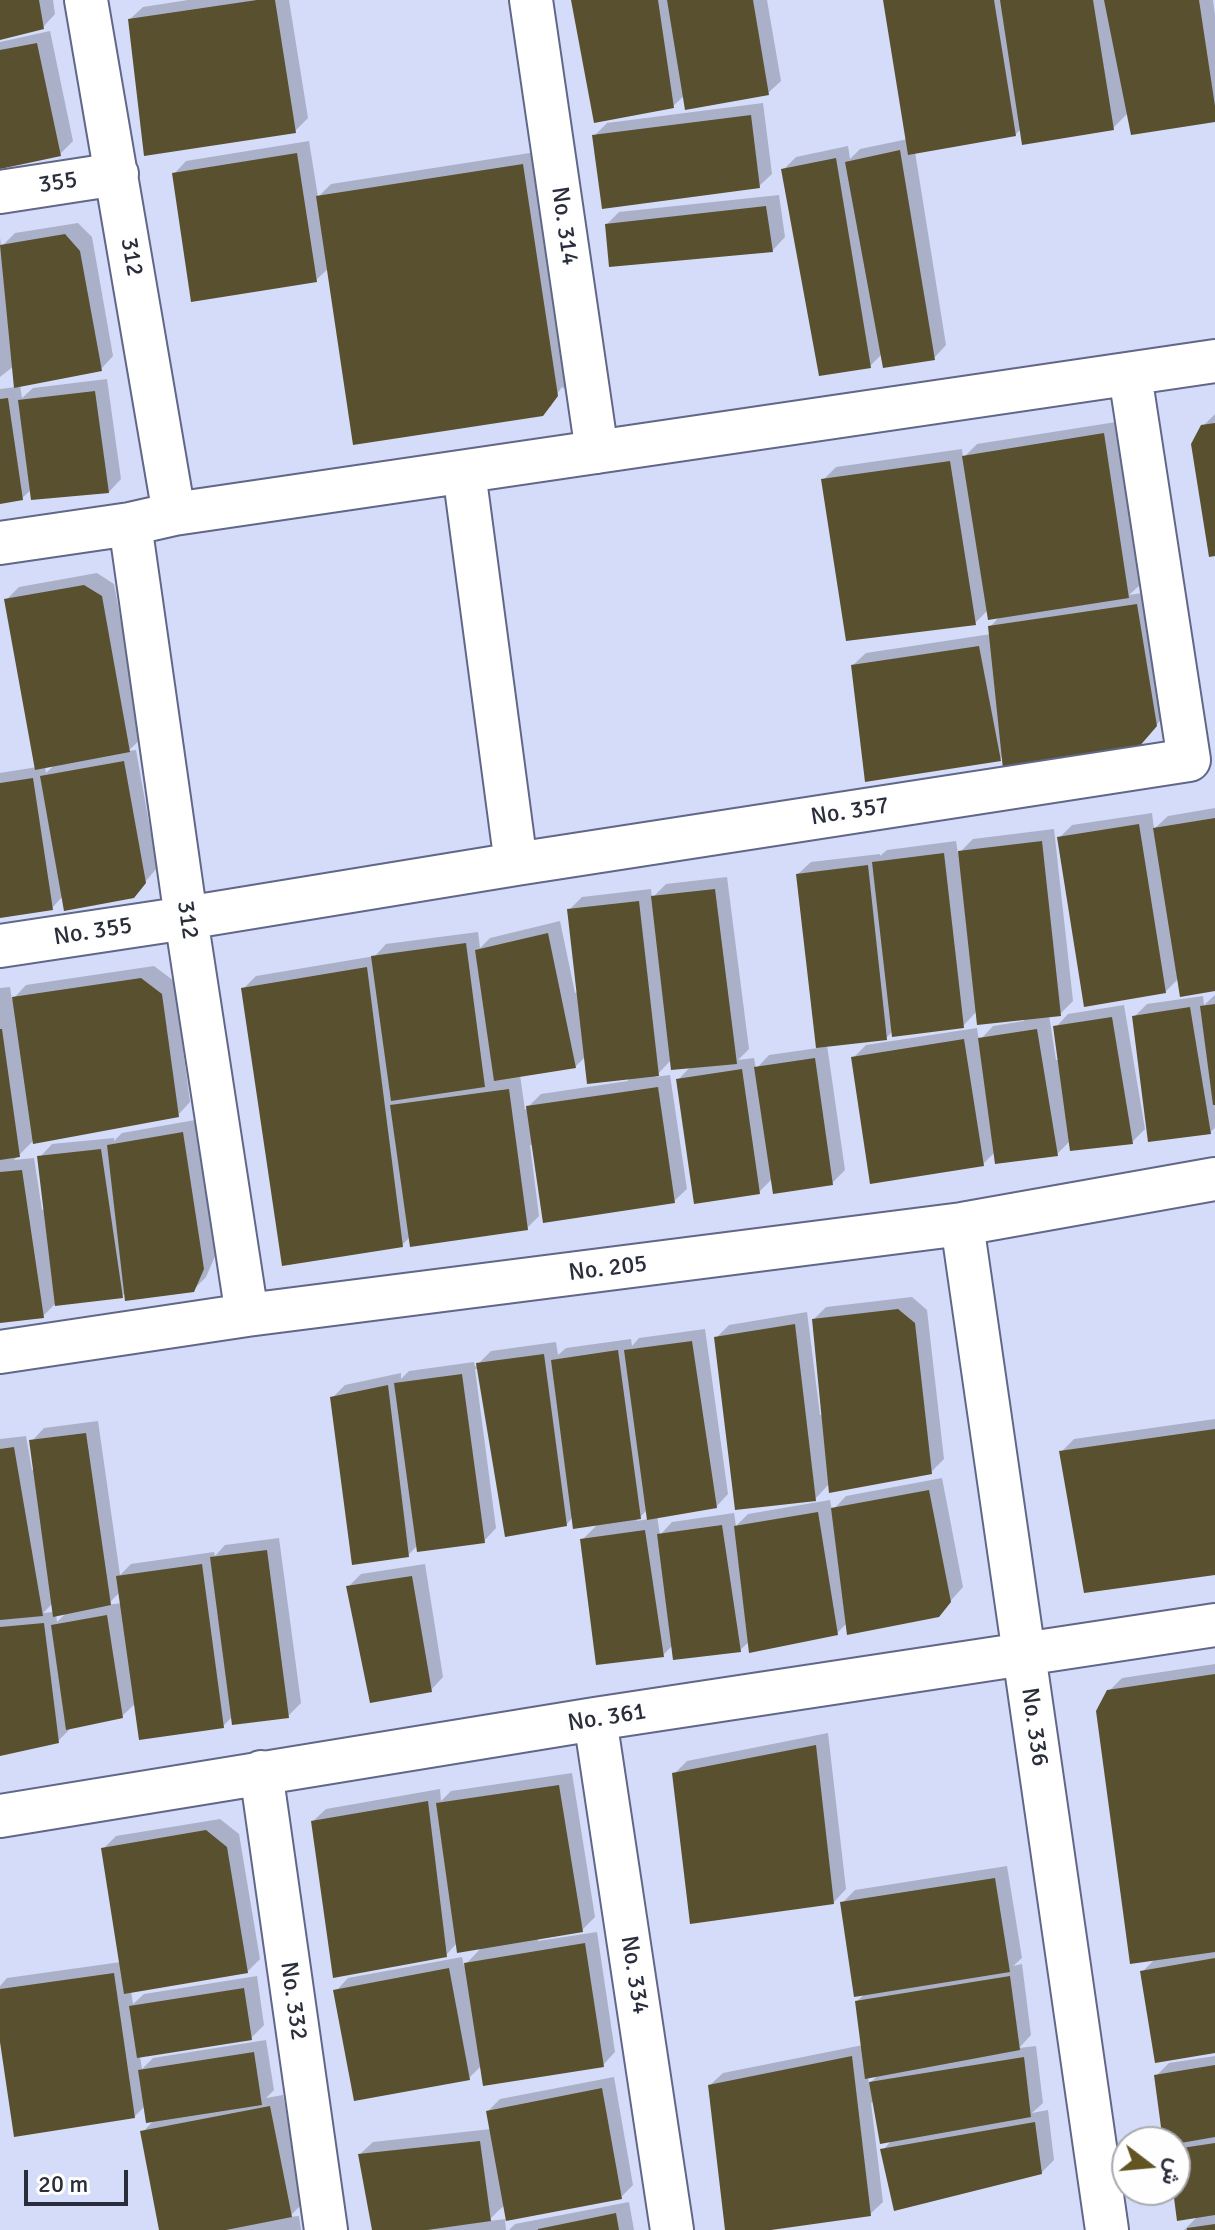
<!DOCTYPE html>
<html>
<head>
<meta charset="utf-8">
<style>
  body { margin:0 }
  #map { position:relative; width:1215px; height:2230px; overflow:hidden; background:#d5dcf9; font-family:Signika,Vazirmatn,sans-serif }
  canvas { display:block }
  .north { position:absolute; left:1111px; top:2126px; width:80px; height:80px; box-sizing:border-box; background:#fefefe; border:2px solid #a9aab0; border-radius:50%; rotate:106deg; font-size:22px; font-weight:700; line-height:32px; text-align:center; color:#2a2d3b }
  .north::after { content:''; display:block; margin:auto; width:28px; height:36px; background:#625521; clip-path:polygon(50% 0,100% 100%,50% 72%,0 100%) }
  .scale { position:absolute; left:24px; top:2170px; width:104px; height:36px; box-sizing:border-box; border:4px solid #2a2d3b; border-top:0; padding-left:10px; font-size:24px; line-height:28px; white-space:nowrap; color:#2a2d3b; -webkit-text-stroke:6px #fefefe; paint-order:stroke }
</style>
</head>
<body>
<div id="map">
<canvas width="1215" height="2230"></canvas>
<div class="north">ش</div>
<div class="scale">20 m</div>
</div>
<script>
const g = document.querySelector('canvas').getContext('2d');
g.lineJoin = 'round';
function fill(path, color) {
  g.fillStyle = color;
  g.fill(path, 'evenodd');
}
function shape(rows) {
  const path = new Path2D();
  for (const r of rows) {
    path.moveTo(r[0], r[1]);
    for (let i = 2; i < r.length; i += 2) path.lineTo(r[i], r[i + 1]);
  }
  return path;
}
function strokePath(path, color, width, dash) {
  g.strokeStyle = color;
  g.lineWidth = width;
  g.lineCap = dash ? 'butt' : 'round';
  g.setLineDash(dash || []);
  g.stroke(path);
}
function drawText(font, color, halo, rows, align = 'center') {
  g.font = font + ' Signika,sans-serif';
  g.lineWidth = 8;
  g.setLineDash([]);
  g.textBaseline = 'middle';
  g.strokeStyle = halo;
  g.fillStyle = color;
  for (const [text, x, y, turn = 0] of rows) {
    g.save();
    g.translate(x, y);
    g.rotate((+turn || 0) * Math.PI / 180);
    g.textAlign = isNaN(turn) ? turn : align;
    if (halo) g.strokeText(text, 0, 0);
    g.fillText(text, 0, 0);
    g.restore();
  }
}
const shadow = shape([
  [0,0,53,0,55,14,43,27,0,38],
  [188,0,289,0,308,118,295,131,130,19,143,7],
  [573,0,767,0,781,81,768,93,685,95,673,106],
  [885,0,1213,0,1215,15,1215,120,1128,113,1113,128,1021,129,1016,134,915,152,946,345,934,358,882,354,870,366,783,170,796,157,848,146,850,159,860,149,908,139],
  [50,31,73,141,60,154,0,167,0,42],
  [763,103,772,174,759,186,594,136,607,123],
  [309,141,318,197,331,184,536,152,570,382,565,389,562,387,549,405,552,405,542,414,329,268,316,280,174,174,186,161],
  [779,195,785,237,773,250,607,224,619,212],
  [78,223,92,237,113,356,101,369,20,385,22,398,33,388,107,379,121,479,109,492,32,489,22,498,0,502,0,389,16,387,14,366,0,377,0,237,1,247,15,233],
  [1215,414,1215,554,1203,426],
  [1116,422,1141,584,1129,595,1149,592,1168,712,1150,732,1004,755,1000,759,853,665,866,653,991,634,990,627,1000,616,988,610,975,623,823,480,836,467,962,449,963,458,977,444],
  [97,573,114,584,142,738,128,751,136,750,157,868,133,896,63,896,52,908,0,916,0,773,37,767,6,600,19,587],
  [55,764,46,773,45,766],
  [1215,808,1215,989,1179,978,1165,992,1059,838,1072,825,1152,813,1154,829,1168,816],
  [1054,829,1073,1001,1060,1014,1049,1015,1056,1060,1060,1060,1056,1027,1068,1014,1124,1005,1145,1129,1132,1142,1071,1140,1057,1154,995,1152,983,1164,853,1058,866,1045,977,1028,979,1041,993,1026,1024,1021,1023,1018,977,1011,963,1026,893,1031,886,1038,827,1045,845,1170,832,1183,773,1178,759,1192,678,1080,691,1066,671,1060,655,1077,670,1075,687,1189,674,1201,534,1145,530,1145,539,1216,527,1228,410,1237,402,1245,243,989,256,976,375,956,386,944,478,932,480,948,490,938,560,921,575,993,578,992,569,910,582,897,651,889,652,898,666,884,727,877,749,1049,738,1060,754,1058,756,1069,769,1055,818,1048,798,874,811,862,880,854,880,856,887,850,956,841,958,854,973,839],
  [586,1056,628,1077,628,1081,541,1094,525,1110,520,1075,576,1066],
  [154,966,174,981,190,1102,178,1115,34,1140,14,1160,34,1158,42,1210,46,1209,40,1157,52,1144,114,1138,114,1141,122,1133,195,1120,216,1254,206,1277,193,1290,126,1292,122,1296,55,1304,43,1316,0,1321,0,988,10,987,12,1000,26,985],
  [1215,995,1215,1128,1210,1132,1134,1017,1147,1004,1203,996,1204,1005],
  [912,1297,927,1310,944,1459,931,1472,830,1483,815,1499,716,1338,729,1325,807,1312,820,1415,823,1415,814,1319,826,1307],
  [705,1329,728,1494,716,1507,657,1516,660,1535,672,1522,734,1513,736,1526,748,1514,830,1500,832,1511,846,1496,942,1478,963,1587,938,1615,847,1623,837,1633,750,1641,740,1650,673,1645,663,1655,583,1539,599,1523,573,1517,566,1525,479,1369,475,1369,496,1528,484,1541,418,1545,408,1555,332,1398,345,1385,401,1373,401,1379,409,1371,474,1362,475,1367,491,1351,556,1342,558,1355,566,1348,631,1339,632,1346,639,1338],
  [648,1509,649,1519,636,1521],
  [1215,1419,1215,1573,1061,1452,1074,1439],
  [98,1421,120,1575,131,1564,214,1552,215,1556,225,1545,279,1538,301,1703,288,1716,233,1716,223,1726,136,1703,122,1716,72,1727,58,1741,0,1754,0,1439,26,1436,32,1470,35,1470,32,1441,44,1428],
  [120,1592,122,1603,107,1605],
  [53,1603,54,1612,43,1613],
  [67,1612,57,1622,56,1614],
  [425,1564,443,1677,431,1690,348,1587,361,1574],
  [1215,1664,1215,2051,1142,1972,1155,1959,1109,1691,1122,1678],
  [828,1733,846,1889,834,1902,674,1774,687,1761],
  [572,1773,595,1917,582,1930,538,1937,538,1941,597,1932,615,2052,603,2065,482,2065,469,2078,336,1991,348,1978,462,1957,464,1966,483,1946,457,1943,446,1955,313,1821,326,1809,440,1789,441,1801,451,1791],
  [220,1819,239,1834,260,1959,247,1972,131,1991,133,2004,144,1994,257,1976,264,2025,251,2038,140,2056,142,2069,153,2058,266,2040,274,2090,266,2098,283,2095,303,2203,289,2217,299,2216,301,2230,161,2230,143,2132,155,2119,146,2105,134,2117,0,2029,0,1986,7,1978,121,1962,104,1848,116,1836],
  [1007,1866,1022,1958,1013,1966,1022,1964,1031,2035,1019,2048,1036,2046,1043,2103,1032,2113,1048,2110,1054,2160,1041,2173,883,2150,892,2140,874,2102,871,2103,883,2202,870,2214,756,2230,727,2230,710,2085,723,2073,863,2045,857,2001,866,1993,842,1903,855,1890],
  [879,2074,869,2084,868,2076],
  [1215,2056,1215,2230,1184,2230,1198,2216,1175,2189,1175,2146,1180,2141,1165,2142,1156,2076,1169,2063],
  [614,2077,633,2185,621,2197,505,2220,506,2230,374,2230,360,2154,373,2142,491,2129,488,2111,500,2099],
  [505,2205,507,2219,488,2221,498,2211],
  [629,2202,634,2230,509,2230,515,2224]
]);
const building = shape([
  [0,0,39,0,44,29,0,40],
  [257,0,275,0,296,133,144,156,128,19],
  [571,0,658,0,674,108,594,123],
  [667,0,753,0,769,95,685,110],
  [883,0,994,0,1016,136,908,155],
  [1000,0,1093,0,1114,130,1022,145],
  [1104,0,1199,0,1215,106,1215,122,1131,135],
  [37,43,61,156,0,169,0,50],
  [751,115,760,188,602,209,592,135],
  [900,150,935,360,883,368,845,162],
  [297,153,317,282,191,302,172,173],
  [836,158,871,368,819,376,781,169],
  [523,164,558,396,543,416,353,445,316,196],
  [766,206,773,252,609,267,605,224],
  [65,234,80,251,102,371,14,388,0,245],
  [95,391,109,493,31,500,18,400],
  [8,398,23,500,0,504,0,399],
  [1215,423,1215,556,1209,557,1191,444,1201,425],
  [1104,433,1129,598,988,620,962,456],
  [950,461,976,625,846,641,821,479],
  [84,585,102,596,130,752,35,770,4,599],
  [1137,604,1157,726,1138,748,1003,769,988,626],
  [979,646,1001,761,865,782,851,665],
  [124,761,146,883,134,898,64,911,40,776],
  [33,778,53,910,0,918,0,783],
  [1215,818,1215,991,1180,997,1153,828],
  [1139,824,1166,993,1084,1007,1057,837],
  [1042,841,1061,1016,977,1025,958,851],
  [944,853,964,1028,892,1037,872,862],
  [868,865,887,1040,816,1048,796,874],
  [715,889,737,1064,671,1070,651,896],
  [639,901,659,1076,587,1084,567,909],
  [548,933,576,1068,494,1081,475,950],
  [466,943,485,1087,391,1101,371,956],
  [367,967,403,1247,282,1266,241,988],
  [141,978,162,994,179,1117,33,1144,12,997],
  [1215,1004,1215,1105,1213,1105,1200,1006],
  [1190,1007,1211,1134,1148,1142,1132,1016],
  [1112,1017,1133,1144,1070,1151,1053,1026],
  [0,1029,2,1029,20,1157,0,1160],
  [1037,1029,1058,1156,995,1164,978,1038],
  [964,1039,984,1166,870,1184,851,1057],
  [815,1058,833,1185,773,1194,754,1067],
  [742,1069,760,1194,694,1204,676,1079],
  [658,1087,675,1203,543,1223,526,1106],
  [509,1089,528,1230,410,1247,390,1105],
  [183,1132,204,1269,194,1292,125,1301,107,1145],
  [101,1149,123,1298,55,1306,37,1156],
  [22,1170,44,1318,0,1323,0,1172],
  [898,1309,915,1323,932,1474,829,1493,812,1319],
  [795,1324,816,1501,735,1510,714,1337],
  [692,1341,717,1508,647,1520,624,1350],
  [618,1350,641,1519,573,1529,551,1360],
  [544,1354,567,1526,505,1537,476,1363],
  [462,1374,485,1543,417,1552,394,1383],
  [388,1385,409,1557,352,1565,330,1397],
  [1215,1429,1215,1575,1084,1593,1059,1451],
  [86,1433,111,1605,53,1617,29,1440],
  [14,1447,43,1616,0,1620,0,1449],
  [929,1490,951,1602,939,1617,847,1635,831,1508],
  [818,1512,838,1635,749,1653,734,1526],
  [722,1525,741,1652,673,1660,657,1534],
  [645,1530,664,1657,596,1665,580,1539],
  [267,1550,289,1718,232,1725,210,1557],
  [202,1564,224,1728,139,1740,116,1576],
  [412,1576,432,1692,370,1703,346,1586],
  [107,1615,123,1718,66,1730,51,1625],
  [44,1623,59,1743,0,1756,0,1627],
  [1215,1674,1215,1952,1130,1964,1096,1711,1107,1690],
  [816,1745,834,1904,690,1924,672,1773],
  [559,1785,583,1932,457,1953,436,1803],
  [428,1801,447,1957,333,1978,311,1821],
  [206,1830,227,1847,248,1973,124,1994,101,1848],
  [995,1878,1010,1972,854,1997,840,1902],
  [585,1943,604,2067,483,2086,464,1963],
  [1215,1958,1215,2053,1155,2063,1140,1971],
  [449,1968,470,2080,354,2101,333,1990],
  [114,1973,135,2118,14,2137,0,2042,0,1989],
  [1010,1976,1020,2050,865,2079,855,2001],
  [244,1988,252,2040,137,2058,129,2006],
  [254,2052,262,2105,146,2123,138,2070],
  [852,2056,871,2216,771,2230,725,2230,708,2085],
  [1024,2057,1031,2117,880,2144,869,2082],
  [1215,2065,1215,2137,1175,2144,1175,2142,1163,2142,1154,2075],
  [602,2088,622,2199,506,2221,486,2111],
  [270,2106,292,2217,226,2230,159,2230,140,2131],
  [1035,2122,1042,2174,894,2211,880,2149],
  [480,2141,491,2221,427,2230,372,2230,358,2154],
  [1215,2143,1215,2215,1177,2221,1173,2190,1175,2190,1175,2149],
  [616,2213,619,2230,538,2230,538,2229],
  [1215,2224,1215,2230,1187,2230,1187,2228]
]);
const minor = shape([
  [86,0,174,514],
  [531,0,597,452],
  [0,192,117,174],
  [464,472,516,864,1189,760,1130,375],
  [130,524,186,918,247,1315],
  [0,543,130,524,174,514,1215,361],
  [0,946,186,918,516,864],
  [962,1224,1107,2230],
  [0,1352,247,1315,962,1224,1215,1179],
  [595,1719,672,2230],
  [261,1772,326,2230],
  [0,1816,595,1719,1215,1625]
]);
const streetNames = [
  ["355",58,183,-9],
  ["No. 314",564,226,82],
  ["312",131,257,80],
  ["No. 357",850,812,-9],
  ["312",187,920,82],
  ["No. 355",93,932,-9],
  ["No. 205",608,1269,-7],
  ["No. 361",607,1718,-9],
  ["No. 336",1034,1727,82],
  ["No. 334",634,1975,81],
  ["No. 332",293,2001,82]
];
fill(shadow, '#0003');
fill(building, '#58502f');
strokePath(minor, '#616787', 46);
strokePath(minor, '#fff', 42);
drawText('24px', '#2a2d3b', '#fefefe', streetNames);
</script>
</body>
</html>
